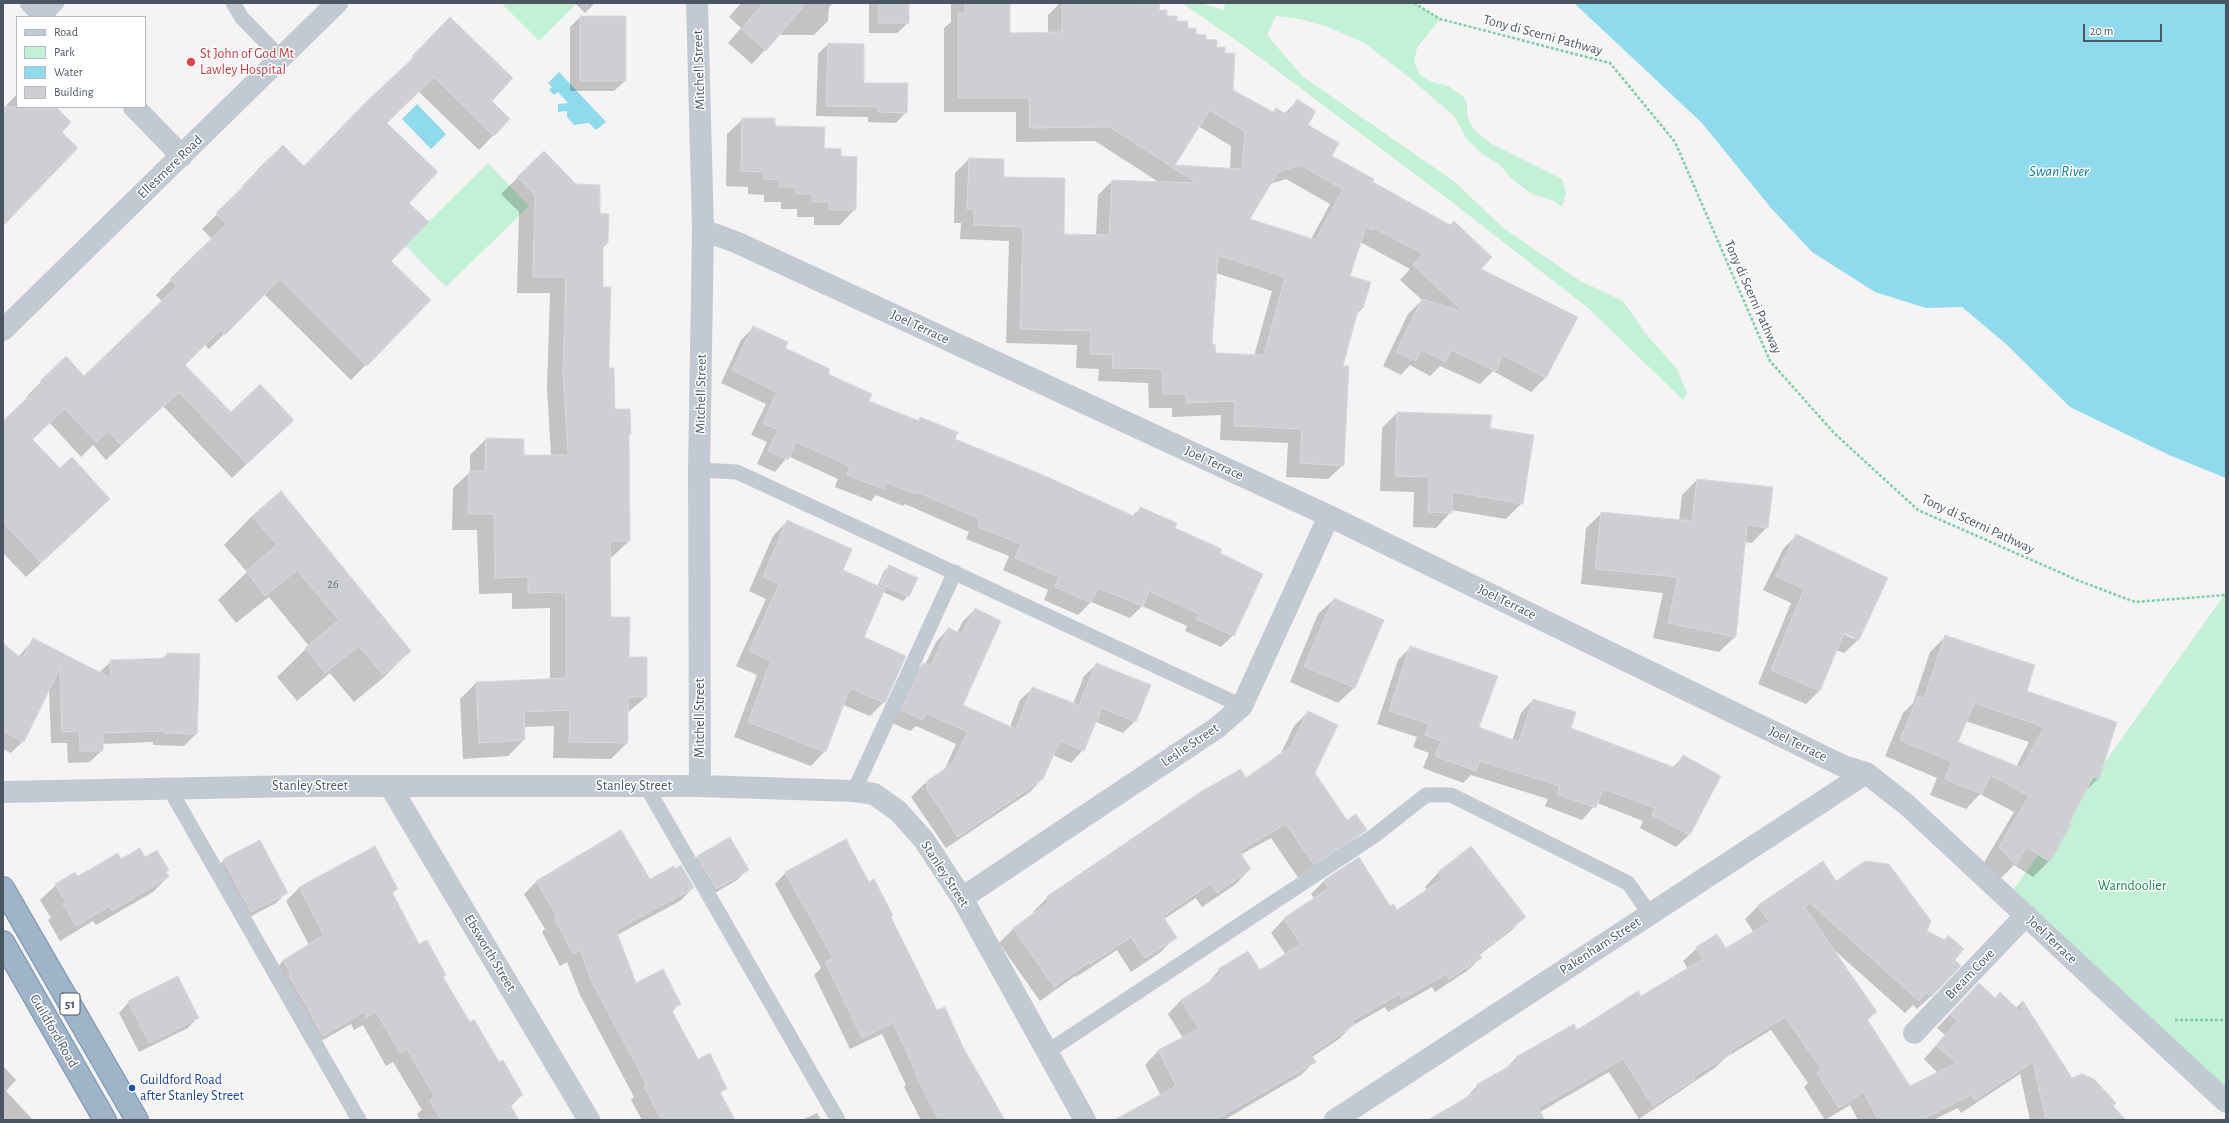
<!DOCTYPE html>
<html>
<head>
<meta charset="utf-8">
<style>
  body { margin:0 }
  #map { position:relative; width:2229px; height:1123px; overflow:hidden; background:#f5f3f3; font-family:"Alegreya Sans",sans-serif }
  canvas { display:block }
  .frame { position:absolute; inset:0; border:4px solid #4a5661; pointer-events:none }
  .legend { position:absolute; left:16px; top:16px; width:130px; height:92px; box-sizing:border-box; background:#fff; border:1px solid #b7bbc0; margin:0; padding:5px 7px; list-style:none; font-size:12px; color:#4a5661 }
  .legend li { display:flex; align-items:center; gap:8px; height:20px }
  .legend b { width:20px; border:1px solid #b7bbc0 }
  .scale { position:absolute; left:2083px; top:24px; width:79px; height:18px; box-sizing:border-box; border:2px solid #4a5661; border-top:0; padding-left:5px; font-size:12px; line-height:14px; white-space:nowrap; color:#4a5661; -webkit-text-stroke:3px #fff; paint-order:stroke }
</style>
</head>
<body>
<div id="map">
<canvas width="2229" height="1123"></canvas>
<div class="frame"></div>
<ul class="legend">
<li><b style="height:5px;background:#c1cad2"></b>Road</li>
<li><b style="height:11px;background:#c3f1d5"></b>Park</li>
<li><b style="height:11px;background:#90daee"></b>Water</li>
<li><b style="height:11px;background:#cdcfd5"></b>Building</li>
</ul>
<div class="scale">20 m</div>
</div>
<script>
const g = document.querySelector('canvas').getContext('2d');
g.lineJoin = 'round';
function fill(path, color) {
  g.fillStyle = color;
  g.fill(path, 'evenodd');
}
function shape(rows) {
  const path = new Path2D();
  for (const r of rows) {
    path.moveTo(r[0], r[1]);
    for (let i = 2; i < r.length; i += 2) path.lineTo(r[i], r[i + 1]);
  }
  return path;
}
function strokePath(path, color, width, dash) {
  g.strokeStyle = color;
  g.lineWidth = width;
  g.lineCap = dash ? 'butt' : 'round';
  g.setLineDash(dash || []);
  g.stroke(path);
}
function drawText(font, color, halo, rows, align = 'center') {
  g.font = font + ' "Alegreya Sans",sans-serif';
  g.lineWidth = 3;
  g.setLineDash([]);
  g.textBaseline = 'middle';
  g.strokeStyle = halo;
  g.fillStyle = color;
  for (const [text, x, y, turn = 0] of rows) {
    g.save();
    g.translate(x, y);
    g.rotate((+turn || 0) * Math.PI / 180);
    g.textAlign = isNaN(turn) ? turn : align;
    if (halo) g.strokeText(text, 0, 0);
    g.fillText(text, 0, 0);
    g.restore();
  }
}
const green = shape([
  [501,3,577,3,539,41],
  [1182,3,1201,3,1223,10,1226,3,1414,3,1440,19,1417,48,1414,61,1419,74,1432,82,1448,86,1463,96,1467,104,1467,117,1475,131,1492,144,1562,179,1566,193,1562,207,1552,200,1531,194,1510,177,1500,165,1482,154,1467,139,1454,116,1409,77,1363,42,1328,27,1300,19,1276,16,1267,35,1302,76,1455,182,1502,227,1580,281,1623,301,1646,334,1677,369,1687,393,1683,400,1587,307,1444,196,1250,50],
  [488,163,529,206,446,287,405,245],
  [2226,593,2226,1102,2008,897]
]);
const water = shape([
  [1574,3,2226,3,2226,478,2169,455,2070,407,2006,344,1962,307,1926,308,1875,292,1812,252,1771,208,1702,123],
  [559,72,606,122,596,130,589,123,574,125,567,117,567,111,558,112,558,104,568,103,558,92,554,95,549,90,552,87,548,83],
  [417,104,446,134,431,149,402,119]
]);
const shadow = shape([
  [575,3,595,3,585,13],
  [741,3,833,3,829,7,828,21,814,35,779,35,752,64,728,43,741,28,729,17],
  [869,3,908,3,908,23,897,33,869,33],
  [951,3,1009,3,1009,34,1048,33,1048,15,1060,3,1147,3,1224,54,1232,90,1272,113,1284,114,1297,101,1306,126,1331,156,1371,183,1480,269,1546,377,1531,392,1493,371,1480,384,1440,366,1430,376,1410,365,1401,375,1383,366,1408,314,1422,300,1400,280,1410,269,1360,242,1349,276,1370,283,1363,308,1356,314,1342,367,1343,465,1328,479,1286,477,1288,443,1220,440,1221,415,1172,417,1172,408,1149,408,1148,383,1098,381,1099,369,1076,368,1077,345,1006,343,1009,241,960,239,961,223,954,223,955,173,969,159,1003,177,1063,235,1096,236,1098,195,1112,181,1160,183,1095,141,1016,142,1016,112,944,112,944,28,951,22],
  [1198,126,1231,146,1230,169,1173,166],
  [1286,179,1330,204,1311,239,1249,220,1270,184],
  [1216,273,1272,291,1254,356,1215,354,1211,345],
  [580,17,625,81,614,91,570,91,570,27],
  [435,33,490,101,509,119,479,150,418,91,386,123,407,203,390,261,430,300,351,380,264,294,209,349,205,345,183,366,231,414,278,434,232,478,163,406,106,460,93,445,81,457,50,423,32,440,94,514,26,577,3,553,3,422,28,399,26,397,41,382,84,378,163,302,156,295,212,239,202,229,245,187,243,185,258,170,304,168,399,73],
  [828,44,863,45,863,84,906,112,896,123,868,122,868,117,816,116,818,54],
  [17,94,17,107,55,107,60,132,3,224,3,109],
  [743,119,774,127,840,157,855,209,840,225,814,225,814,217,797,217,797,209,781,209,781,202,764,202,764,195,748,194,748,187,726,186,727,134],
  [544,152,599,214,607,243,602,248,602,288,608,370,614,410,630,433,628,436,629,541,612,557,609,557,610,618,646,697,627,713,627,743,611,759,553,758,554,726,524,727,524,740,508,756,463,759,460,699,476,683,550,679,550,608,512,609,512,593,479,594,477,530,452,530,453,488,470,472,470,455,486,439,523,456,551,456,547,387,550,293,517,293,519,212,501,194],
  [754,327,867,402,918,421,920,418,954,440,1132,516,1140,509,1218,554,1233,635,1221,647,1185,631,1187,626,1142,606,1130,618,1091,602,1078,615,1044,600,1048,590,1003,570,1009,556,966,539,969,532,905,504,903,506,876,495,871,501,835,487,838,479,788,456,775,472,757,464,767,442,751,435,766,404,721,383,741,340],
  [1397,413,1489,429,1522,503,1506,519,1451,510,1451,512,1436,528,1413,527,1414,492,1380,491,1382,428],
  [1697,480,1767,527,1752,543,1745,542,1735,637,1719,652,1653,638,1663,593,1581,584,1586,528,1602,513,1679,521,1682,495],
  [252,516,410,651,382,679,354,702,330,673,297,701,277,677,309,646,269,597,236,623,218,600,247,572,224,545],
  [787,521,842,570,877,587,884,571,889,566,908,596,903,601,883,592,862,638,884,702,870,716,843,705,825,751,811,766,734,737,757,675,736,666,766,599,749,591,773,536],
  [1797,535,1887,579,1858,640,1844,653,1836,650,1820,690,1806,704,1758,684,1791,603,1763,590,1783,549],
  [1840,630,1854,637,1854,639,1839,632],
  [1334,599,1383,620,1354,688,1338,703,1290,682,1318,614],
  [975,609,962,705,1010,727,1020,700,1033,688,1073,704,1084,676,1097,664,1135,721,1123,733,1096,722,1083,750,1071,763,1053,755,1042,779,1030,792,946,848,911,797,923,785,944,771,956,744,916,726,910,731,890,722,911,676,923,664,925,665,936,642,948,629,957,633,963,621],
  [1946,636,2025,692,2116,723,2098,779,2084,792,2049,861,2033,877,2014,865,1999,880,1983,864,2014,812,1980,794,1966,809,1930,795,1937,778,1885,756,1903,713,1913,703,1930,652],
  [1965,721,2029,742,2016,767,1956,743],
  [33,640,99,673,111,661,162,659,167,654,196,734,184,746,153,745,153,742,102,744,102,750,90,762,68,763,67,743,51,743,49,689,23,741,11,753,3,749,3,645,18,657],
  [1411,647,1478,728,1512,741,1521,713,1533,700,1570,728,1672,768,1683,757,1720,776,1689,835,1676,847,1640,828,1643,821,1597,803,1582,820,1545,806,1548,799,1471,775,1463,783,1423,768,1429,753,1413,747,1417,737,1377,724,1398,660],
  [1308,712,1313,774,1347,821,1365,830,1351,844,1299,879,1271,838,1240,855,1250,869,1236,884,1202,907,1196,898,1164,919,1175,937,1161,952,1131,972,1117,950,1076,977,1075,976,1040,1001,999,943,1013,929,1034,914,1033,912,1047,898,1246,779,1280,755,1294,726],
  [729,839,747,870,737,880,705,899,687,867,697,857],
  [375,848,397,889,392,894,419,945,442,977,469,1023,522,1095,510,1107,517,1120,420,1120,417,1114,422,1110,393,1062,386,1066,363,1025,354,1030,351,1024,309,1048,276,989,270,974,283,961,309,945,286,901,299,888],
  [1471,848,1524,917,1511,931,1479,955,1481,958,1467,971,1435,992,1432,987,1388,1012,1385,1007,1352,1026,1339,1039,1312,1057,1314,1062,1301,1075,1224,1120,1122,1120,1161,1096,1145,1065,1158,1051,1183,1038,1168,1014,1181,1000,1206,985,1219,970,1260,972,1286,955,1271,933,1284,919,1314,899,1311,894,1324,881,1396,911,1427,890,1425,887,1438,873],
  [144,858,168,877,153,892,96,925,93,921,60,941,48,920,51,918,40,900,56,885,121,860],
  [224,860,286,893,276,903,240,922,214,870],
  [1822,862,1836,882,1944,940,1948,936,1953,960,1931,996,1917,1009,1913,1005,1905,1013,1834,950,1875,1012,1867,1021,1910,1088,1938,1073,1924,1059,1945,1035,1937,1028,1965,998,1994,999,2016,1008,2021,1003,2072,1079,2112,1106,2125,1120,2030,1120,2020,1074,1961,1113,1958,1108,1933,1120,1858,1120,1850,1105,1825,1120,1804,1087,1808,1083,1771,1030,1725,1058,1716,1067,1639,1119,1609,1072,1540,1112,1535,1120,1434,1120,1464,1100,1477,1086,1504,1070,1516,1058,1573,1025,1577,1031,1641,998,1688,969,1683,961,1697,948,1726,949,1754,933,1745,919,1758,906],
  [786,872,868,883,890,918,937,1011,963,1050,1004,1120,921,1120,904,1087,906,1085,882,1034,850,1049,814,975,821,968,775,884],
  [537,881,650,881,693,888,680,901,617,935,636,985,679,1004,672,1012,697,1060,726,1088,720,1094,734,1120,642,1120,631,1100,634,1097,580,995,567,962,560,966,542,932,545,929,524,894],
  [129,1002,198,1017,188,1028,139,1052,119,1013],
  [3,1066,16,1080,6,1091,33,1120,3,1120],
  [817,1113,821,1120,802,1120]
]);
const building = shape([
  [763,3,806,3,766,51,742,29,763,3],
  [879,3,909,3,909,23,878,23,879,3],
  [965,3,1010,3,1010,33,1062,32,1062,3,1160,4,1159,10,1167,10,1167,16,1177,16,1177,21,1188,21,1188,28,1196,28,1196,34,1206,35,1206,39,1217,40,1217,47,1225,47,1225,53,1235,53,1233,90,1273,112,1276,108,1288,115,1297,99,1316,111,1308,125,1339,143,1332,156,1374,179,1373,182,1450,225,1454,221,1492,257,1481,269,1578,317,1546,378,1503,355,1496,371,1451,350,1446,362,1421,350,1416,361,1396,352,1422,299,1464,312,1413,265,1423,254,1374,228,1373,230,1366,227,1350,276,1371,282,1363,308,1359,307,1343,366,1349,366,1344,466,1300,463,1302,429,1234,426,1235,401,1186,403,1186,394,1163,394,1162,369,1112,368,1113,355,1090,354,1091,331,1020,329,1023,227,974,225,974,209,967,209,969,158,1004,159,1004,177,1065,178,1064,234,1109,235,1112,180,1197,183,1110,127,1030,128,1029,98,958,98,958,13,965,13,965,3],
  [1210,110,1245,132,1242,169,1175,165,1210,110],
  [1300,165,1343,189,1316,240,1250,219,1278,172,1300,165],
  [1218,255,1285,277,1264,355,1216,353,1215,344,1212,344,1218,255],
  [580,16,626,16,626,81,580,81,580,16],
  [450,17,513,78,492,101,510,119,494,136,434,77,387,123,438,172,409,203,429,222,391,261,431,300,367,366,280,279,225,335,220,330,185,365,231,412,260,384,294,420,247,464,179,392,121,445,108,431,96,442,65,409,32,439,60,468,72,457,110,499,41,563,3,522,3,421,42,384,40,381,66,356,84,376,177,286,170,279,226,224,216,213,259,171,257,170,283,145,304,166,366,102,413,58,412,56,450,17],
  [828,43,864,44,864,83,908,83,907,113,878,112,878,107,826,106,828,43],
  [3,107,56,107,71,122,62,132,78,148,3,226,3,107],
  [742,118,775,118,775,126,825,127,824,148,841,149,841,156,857,157,856,210,829,210,829,202,812,202,812,194,796,194,796,187,779,187,779,180,763,179,763,172,741,171,742,118],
  [544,151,576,184,600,185,600,213,609,214,608,243,603,243,603,287,611,287,609,368,614,368,615,409,630,409,631,434,629,434,630,541,610,541,611,617,630,617,629,657,647,657,647,697,628,697,628,743,569,742,570,710,524,712,525,740,479,743,476,682,566,678,566,592,528,593,528,577,495,578,494,514,468,514,469,471,485,471,486,438,524,439,524,455,568,455,563,370,566,277,533,277,535,195,517,177,544,151],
  [753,326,788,342,785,348,830,369,828,374,872,394,869,401,919,421,920,417,958,432,955,439,1043,475,1136,517,1140,507,1177,523,1175,528,1222,549,1220,553,1263,574,1234,636,1196,619,1199,614,1149,591,1143,606,1098,588,1091,603,1055,587,1059,577,1015,558,1021,544,978,527,980,519,917,492,916,494,886,482,884,489,847,475,850,466,796,442,788,460,768,451,778,430,763,423,777,392,732,370,753,326],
  [1397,412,1492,415,1490,428,1534,435,1523,504,1453,492,1452,513,1428,512,1429,477,1395,476,1397,412],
  [1697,479,1773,487,1768,528,1747,525,1736,637,1668,623,1678,577,1595,569,1601,512,1692,521,1697,479],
  [281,491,411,651,383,675,359,646,325,673,305,648,339,620,297,570,265,596,246,571,277,545,252,516,281,491],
  [787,520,852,549,843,570,885,589,864,637,906,656,885,703,850,688,826,752,748,722,771,661,749,651,779,584,763,577,787,520],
  [1796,534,1888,578,1859,640,1844,633,1820,691,1771,670,1804,589,1776,576,1796,534],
  [889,565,918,578,909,597,880,584,889,565],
  [1334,598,1384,620,1355,688,1304,666,1334,598],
  [975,608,1001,621,963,705,1016,729,1032,687,1079,705,1096,663,1151,685,1136,722,1102,708,1084,751,1060,741,1043,779,958,837,927,789,927,781,953,763,968,732,926,713,923,720,901,710,923,663,931,666,948,628,962,634,975,608],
  [1945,635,2035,665,2027,691,2117,722,2099,779,2093,777,2069,824,2071,825,2050,862,2026,847,2016,865,1999,847,2029,796,1990,775,1982,794,1945,779,1952,762,1900,740,1918,696,1924,699,1945,635],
  [1974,703,2044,727,2022,768,1958,742,1974,703],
  [33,638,111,678,110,660,166,658,167,653,200,654,197,734,164,733,164,731,103,733,103,751,80,751,79,731,62,732,60,668,24,742,3,731,3,643,22,659,33,638],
  [1410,646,1498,676,1479,727,1519,742,1533,699,1576,712,1571,728,1676,768,1683,755,1721,776,1690,835,1652,815,1655,808,1603,789,1596,808,1557,794,1560,786,1480,761,1476,771,1435,756,1441,741,1425,735,1429,724,1389,711,1410,646],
  [1308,711,1338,725,1315,773,1347,820,1356,814,1367,830,1314,865,1286,824,1239,851,1251,869,1217,893,1210,884,1163,916,1177,938,1145,958,1131,937,1090,964,1089,962,1054,987,1013,928,1049,902,1046,897,1202,791,1241,769,1246,778,1291,746,1308,711],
  [621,830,650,879,674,866,675,869,681,865,694,888,616,930,636,983,663,969,681,1004,671,1009,698,1059,710,1053,727,1089,720,1092,735,1120,661,1120,644,1086,647,1085,592,982,580,950,573,954,554,918,557,916,536,881,621,830],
  [730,837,749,870,716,889,697,856,730,837],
  [846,839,869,882,874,879,893,915,891,917,937,1010,945,1007,964,1049,1005,1120,939,1120,915,1074,917,1074,893,1023,862,1038,825,962,833,958,785,872,846,839],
  [260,840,288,893,251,912,223,859,260,840],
  [375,846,398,889,392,892,419,944,427,940,446,975,443,977,470,1022,474,1019,499,1062,503,1060,523,1095,509,1103,519,1120,441,1120,430,1100,435,1097,407,1049,400,1053,376,1012,367,1017,364,1012,323,1036,289,975,291,974,283,960,324,935,299,887,375,846],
  [1471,846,1526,917,1479,953,1482,958,1449,979,1446,974,1402,999,1399,994,1352,1021,1354,1025,1311,1054,1316,1062,1215,1120,1114,1120,1176,1086,1158,1050,1199,1029,1181,1000,1221,974,1218,969,1248,951,1260,970,1301,944,1284,918,1329,888,1324,880,1359,857,1390,906,1394,904,1397,910,1442,879,1438,872,1471,846],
  [140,848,145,857,157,850,169,870,166,872,169,877,112,911,109,906,76,926,63,904,66,902,55,884,75,872,78,876,118,853,121,859,140,848],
  [1823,861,1836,881,1865,861,1889,864,1931,921,1927,931,1945,940,1948,935,1964,949,1955,960,1961,966,1931,997,1926,992,1919,1001,1810,903,1805,908,1877,1012,1867,1019,1910,1086,1956,1063,1936,1045,1958,1021,1950,1014,1979,983,1995,998,2000,992,2023,1014,2021,1002,2023,1001,2072,1078,2082,1074,2094,1079,2116,1103,2113,1106,2126,1120,2046,1120,2033,1062,1975,1100,1971,1095,1921,1120,1878,1120,1864,1092,1839,1108,1817,1073,1822,1070,1785,1017,1730,1051,1731,1054,1693,1077,1695,1079,1653,1106,1623,1059,1538,1108,1545,1120,1428,1120,1479,1090,1476,1085,1518,1061,1516,1057,1574,1024,1577,1030,1638,991,1641,996,1703,959,1696,947,1717,934,1726,948,1769,922,1758,905,1823,861],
  [178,976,199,1018,149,1043,128,1001,178,976]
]);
const path = shape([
  [1414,3,1440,19,1610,63,1675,142,1770,361,1834,433,1918,510,2077,580,2135,602,2226,595],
  [2175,1020,2226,1020]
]);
const service = shape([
  [233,3,242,18,281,58],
  [44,16,57,3],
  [699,470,737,472,1242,706],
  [646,786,838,1120],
  [169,788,359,1120],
  [854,791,955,572],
  [1047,1052,1374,836,1426,795,1451,795,1628,883,1650,914]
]);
const minor = shape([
  [31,3,45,17],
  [697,3,703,230,699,470,700,786],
  [134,107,182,156],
  [703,230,738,243,1329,516,1843,766,1866,773,1907,805,2226,1102],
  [3,330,337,3],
  [390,786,589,1120],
  [3,792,301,786,700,786,854,791,874,794,898,811,924,840,962,898,1085,1120],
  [962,898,1218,727,1242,706,1329,516],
  [1914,1033,2026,915],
  [1335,1120,1866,773]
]);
const trunk = shape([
  [3,888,137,1120],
  [3,942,105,1120]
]);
const markers = [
  [191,62,5,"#e0444e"],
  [132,1088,4,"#1a4fb4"]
];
const numberNames = [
  ["26",333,584]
];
const shields = [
  [70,1004,20]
];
const shieldNames = [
  ["51",70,1004]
];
const streetNames = [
  ["Tony di Scerni Pathway",1543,35,15],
  ["Mitchell Street",699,70,-92],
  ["Ellesmere Road",170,167,-44],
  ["Tony di Scerni Pathway",1753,297,66],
  ["Joel Terrace",920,327,25],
  ["Mitchell Street",701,394,-89],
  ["Joel Terrace",1214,463,25],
  ["Tony di Scerni Pathway",1978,524,25],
  ["Joel Terrace",1507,602,26],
  ["Mitchell Street",700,718,-90],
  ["Joel Terrace",1798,744,26],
  ["Leslie Street",1190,745,-34],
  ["Stanley Street",310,786],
  ["Stanley Street",634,786],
  ["Stanley Street",945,874,57],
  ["Joel Terrace",2052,940,43],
  ["Pakenham Street",1600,946,-33],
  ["Ebsworth Street",490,953,59],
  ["Bream Cove",1970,974,-46],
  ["Guildford Road",54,1031,60]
];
const healthNames = [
  ["St John of God Mt",200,54],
  ["Lawley Hospital",200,70]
];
const parkNames = [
  ["Warndoolier",2132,886]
];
const transitNames = [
  ["Guildford Road",140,1080],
  ["after Stanley Street",140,1096]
];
const waterNames = [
  ["Swan River",2059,171]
];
fill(green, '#c3f1d5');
fill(water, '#90daee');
fill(shadow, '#0003');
fill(building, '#cdcfd5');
strokePath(building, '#d7d9de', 1);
strokePath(trunk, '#7690ad', 24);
strokePath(path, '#7ad0a6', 2.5, [3, 2]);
strokePath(service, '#c1cad2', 15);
strokePath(minor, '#c1cad2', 22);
strokePath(trunk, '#9fb4c9', 22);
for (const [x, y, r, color] of markers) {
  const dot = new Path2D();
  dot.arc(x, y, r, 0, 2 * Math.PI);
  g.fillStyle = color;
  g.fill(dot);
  strokePath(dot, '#fff', 1.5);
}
drawText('12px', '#6b747e', null, numberNames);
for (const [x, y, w] of shields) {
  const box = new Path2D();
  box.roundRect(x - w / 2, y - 11, w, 22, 3);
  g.fillStyle = '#fff';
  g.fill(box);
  strokePath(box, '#4a5661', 1);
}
drawText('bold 13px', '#4a5661', null, shieldNames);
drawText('14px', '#4a5661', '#fff', streetNames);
drawText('14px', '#be3a42', '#fff', healthNames, 'left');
drawText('14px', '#17864f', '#fff', parkNames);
drawText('14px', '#164399', '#fff', transitNames, 'left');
drawText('italic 15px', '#0c7c9b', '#fff', waterNames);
</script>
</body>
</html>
